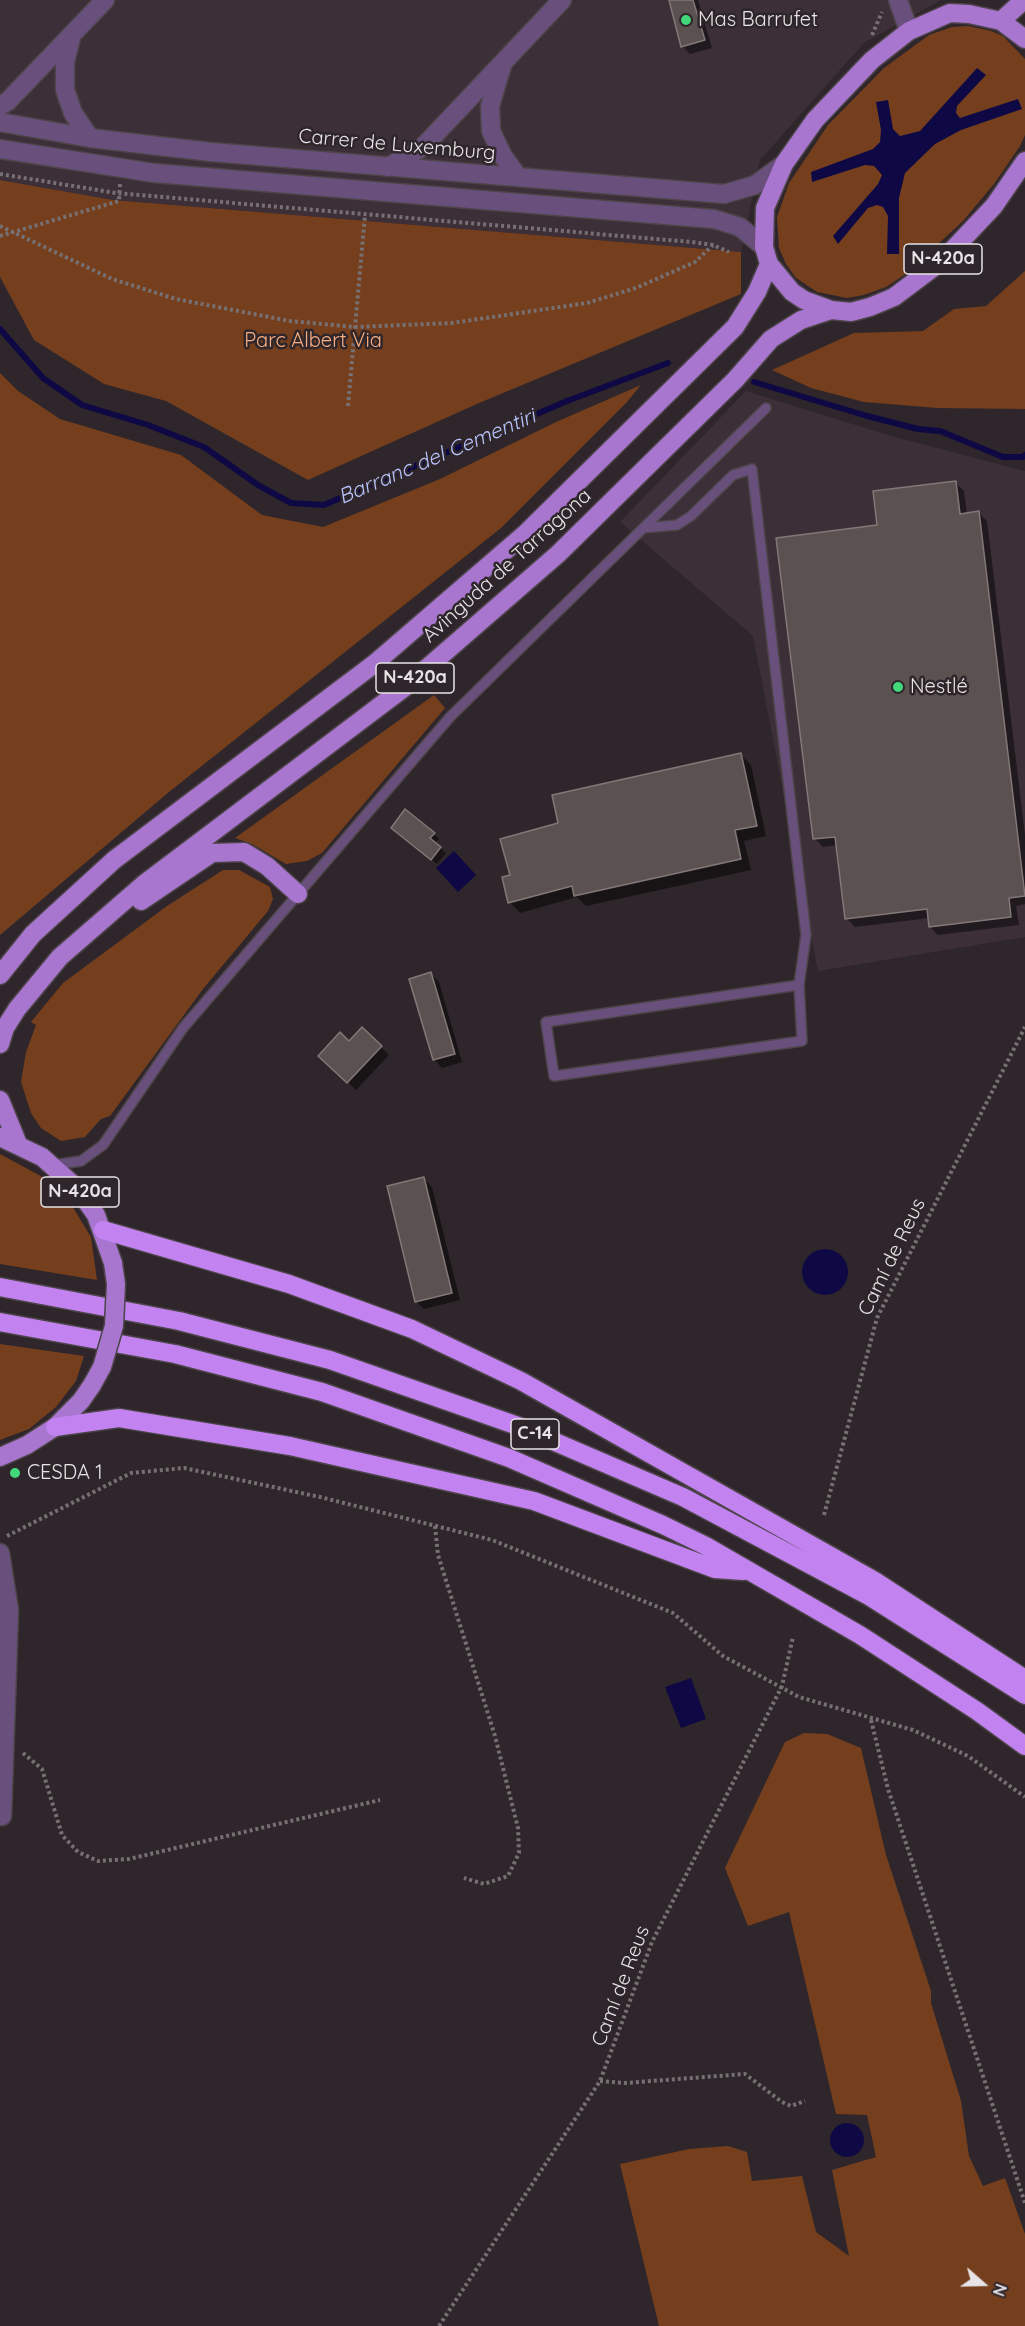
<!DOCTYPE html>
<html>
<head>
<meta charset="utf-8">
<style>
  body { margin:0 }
  #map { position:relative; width:1025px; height:2326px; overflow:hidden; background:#2e262a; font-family:Quicksand,sans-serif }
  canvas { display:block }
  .north { position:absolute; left:953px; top:2254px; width:60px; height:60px; -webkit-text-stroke:4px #2e262a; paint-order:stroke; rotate:110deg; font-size:16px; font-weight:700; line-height:24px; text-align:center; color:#e8e3e6 }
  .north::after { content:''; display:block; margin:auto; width:21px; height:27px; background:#e8e3e6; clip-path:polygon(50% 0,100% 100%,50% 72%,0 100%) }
</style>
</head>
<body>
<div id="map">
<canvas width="1025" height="2326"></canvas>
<div class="north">N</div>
</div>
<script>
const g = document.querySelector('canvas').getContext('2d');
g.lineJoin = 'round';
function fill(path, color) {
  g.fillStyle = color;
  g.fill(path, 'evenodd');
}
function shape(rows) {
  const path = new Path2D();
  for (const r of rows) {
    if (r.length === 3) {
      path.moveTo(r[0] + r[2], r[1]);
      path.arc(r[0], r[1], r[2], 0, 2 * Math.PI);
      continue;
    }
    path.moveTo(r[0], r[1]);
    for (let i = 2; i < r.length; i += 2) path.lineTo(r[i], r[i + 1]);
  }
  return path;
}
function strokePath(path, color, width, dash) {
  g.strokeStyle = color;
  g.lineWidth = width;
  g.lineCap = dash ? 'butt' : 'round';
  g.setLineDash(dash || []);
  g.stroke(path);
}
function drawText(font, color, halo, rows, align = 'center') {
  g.font = font + ' Quicksand,sans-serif';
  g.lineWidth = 5;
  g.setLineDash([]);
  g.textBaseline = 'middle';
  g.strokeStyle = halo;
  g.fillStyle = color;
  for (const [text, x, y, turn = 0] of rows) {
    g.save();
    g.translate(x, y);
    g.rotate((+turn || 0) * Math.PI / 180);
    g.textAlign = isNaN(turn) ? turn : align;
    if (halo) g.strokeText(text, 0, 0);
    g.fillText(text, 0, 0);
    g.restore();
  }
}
const built = shape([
  [0,0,941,0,864,43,760,160,741,252,113,200,0,180],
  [746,391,891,436,1025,471,1025,937,818,971,753,636,620,522]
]);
const green = shape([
  [968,26,991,31,1003,36,1025,59,1025,135,1020,146,994,184,964,220,907,273,886,287,864,295,847,298,817,292,796,278,786,264,779,248,777,217,789,183,828,125,884,68,929,35,952,27],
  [0,180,113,200,741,252,741,294,479,403,308,480,166,401,104,384,34,340,0,277],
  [1025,271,1025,409,937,408,864,402,811,388,772,370,854,333,923,331,954,309,986,306],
  [0,373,18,391,60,419,181,455,262,515,323,527,440,479,556,422,641,385,627,402,501,528,169,792,0,935],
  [434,695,445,708,322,853,307,861,286,864,252,844,235,838],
  [223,870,239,870,270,887,273,899,268,911,203,989,110,1116,101,1119,85,1137,61,1141,41,1128,31,1113,21,1082,26,1052,36,1025,31,1022,63,983,167,906],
  [0,1154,50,1181,74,1209,91,1237,97,1280,0,1264],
  [0,1344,84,1356,76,1381,56,1407,29,1429,0,1440],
  [804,1733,827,1734,861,1748,886,1855,931,1991,931,2003,961,2101,969,2156,983,2186,1005,2178,1025,2234,1025,2326,659,2326,620,2164,689,2149,728,2146,747,2152,752,2181,802,2176,816,2232,849,2256,832,2170,876,2157,867,2115,836,2114,789,1912,748,1926,725,1868,785,1742]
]);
const water = shape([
  [977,68,986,75,957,106,956,113,960,118,1018,99,1022,109,961,130,935,144,905,173,899,198,899,254,887,254,888,216,883,207,877,205,868,208,838,244,833,236,878,184,882,175,874,166,865,165,812,182,811,172,873,149,880,142,881,130,876,102,888,100,893,129,900,136,920,131],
  [454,851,476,875,458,892,436,868],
  [825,1272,23],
  [691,1678,706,1719,681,1728,665,1687],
  [847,2140,17]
]);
const shadow = shape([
  [671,0,698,0,712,48,690,54,682,46],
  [956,483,964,491,967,515,979,513,987,521,1025,835,1025,904,1016,906,1019,925,938,935,930,927,929,918,855,927,847,919,838,845,823,847,815,839,878,527],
  [740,754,751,765,766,836,744,841,751,870,586,906,577,897,520,913,510,902,512,876,560,824],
  [398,833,434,834,439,839,435,843,446,853,437,864],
  [431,974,439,982,462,1062,442,1068,434,1059],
  [362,1029,389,1055,356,1090,328,1064],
  [424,1179,432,1187,460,1300,424,1309,416,1301]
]);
const stream = shape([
  [0,329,43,378,82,405,148,425,204,447,258,485,291,503,324,505,567,401,668,363],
  [754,382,867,416,918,429,940,431,1003,457,1023,457,1025,455]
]);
const building = shape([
  [669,0,693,0,705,40,681,47,669,0],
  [956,481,960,514,979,511,1025,896,1009,898,1011,917,929,927,927,909,845,919,835,837,813,839,776,538,877,525,873,491,956,481],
  [741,753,757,826,735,830,741,859,574,896,572,886,508,903,502,877,510,875,500,839,558,823,552,795,741,753],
  [405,809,435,833,430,838,441,847,431,860,391,828,405,809],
  [431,972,455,1054,433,1060,409,979,431,972],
  [362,1027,382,1046,347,1083,318,1056,340,1032,349,1041,362,1027],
  [424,1177,452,1293,415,1302,387,1186,424,1177]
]);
const path = shape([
  [872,35,882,12],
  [0,174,116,193,692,242,713,245,729,252],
  [0,226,112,279,176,299,290,321,355,327,452,323,587,303,636,288,695,262,713,245],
  [0,236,119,201,120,184],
  [348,406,365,215],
  [824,1515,877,1318,1025,1027],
  [435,1526,438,1555,495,1736,518,1828,519,1853,508,1876,484,1884,464,1878],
  [7,1536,131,1473,184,1468,320,1497,492,1540,673,1613,723,1656,799,1697,913,1730,968,1756,1025,1797],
  [871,1720,888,1789,1025,2203],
  [23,1753,42,1769,62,1835,78,1852,98,1861,129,1859,380,1800],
  [600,2081,625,2083,745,2074,782,2102,791,2106,805,2101],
  [439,2326,600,2081,652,1942,782,1686,793,1637]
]);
const lane = shape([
  [643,528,677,525,691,516,733,475,752,469,806,935,799,985,802,1041,554,1076,546,1022,799,985],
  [53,1165,81,1161,103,1145,183,1028,450,717,766,408]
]);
const street = shape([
  [898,0,909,31],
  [71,38,65,62,65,90,73,113,90,138],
  [502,66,490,106,491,131,503,156,518,177],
  [0,106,8,101,105,0],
  [0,122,90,138,211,152,724,194,755,185,784,164],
  [0,149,154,173,714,219,740,227,764,247],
  [388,167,423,147,562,0],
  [0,1553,9,1610,2,1816]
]);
const primary = shape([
  [1001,21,1024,0],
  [1025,39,1001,21,969,14,950,13,909,31,872,60,815,120,784,164,765,208,764,247,769,264,792,292,804,300,831,310,851,312,870,307,894,297,942,261,994,206,1025,161],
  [141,901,212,853,244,852,267,866,298,894],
  [0,975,33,934,114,860,374,664,526,533,735,327,757,292,769,264],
  [0,1044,5,1028,17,1009,60,957,144,884,405,687,558,554,735,380,771,339,801,320,831,310],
  [0,1100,18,1144],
  [0,1137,42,1157,77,1188,96,1215,113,1263],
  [0,1457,27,1445,55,1427,81,1401,92,1385]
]);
const highway = shape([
  [103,1230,289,1284,412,1329,521,1381,875,1581,1025,1679],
  [0,1287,179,1321,330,1360,518,1426,683,1497,867,1595,1025,1695],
  [0,1322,175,1354,322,1392,509,1458,663,1525,706,1546,860,1635,977,1711,1025,1746],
  [55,1427,119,1418,290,1446,534,1501,715,1569,743,1571]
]);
const primaryBridge = shape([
  [92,1385,102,1367,114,1326,116,1284,113,1263]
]);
const markers = [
  [686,20,6,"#43d77b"],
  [898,687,6,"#43d77b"],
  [15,1473,6,"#43d77b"]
];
const shields = [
  [943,259,78],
  [415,678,78],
  [80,1192,78],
  [535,1434,48]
];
const shieldNames = [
  ["N-420a",943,259],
  ["N-420a",415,678],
  ["N-420a",80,1192],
  ["C-14",535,1434]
];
const poiNames = [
  ["Mas Barrufet",698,20],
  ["Nestlé",910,687],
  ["CESDA 1",27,1473]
];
const streetNames = [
  ["Carrer de Luxemburg",397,145,5],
  ["Avinguda de Tarragona",507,566,-42],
  ["Camí de Reus",892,1257,-64],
  ["Camí de Reus",621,1986,-69]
];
const parkNames = [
  ["Parc Albert Via",313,341]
];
const waterNames = [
  ["Barranc del Cementiri",437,457,-23]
];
fill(built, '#3c2f37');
fill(green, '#753f1e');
fill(water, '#0e0944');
fill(shadow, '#0007');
strokePath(stream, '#0e0944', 6);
fill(building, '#5c5151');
strokePath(building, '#837878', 1.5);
strokePath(lane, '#4c4448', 12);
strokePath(street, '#4c4448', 21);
strokePath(primary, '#4c4448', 21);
strokePath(highway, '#4c4448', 21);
strokePath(path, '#777073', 4, [3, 3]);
strokePath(lane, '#69507c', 9);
strokePath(street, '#69507c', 18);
strokePath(primary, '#a875cf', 18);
strokePath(highway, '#c283f0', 18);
strokePath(primaryBridge, '#4c4448', 21, []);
strokePath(primaryBridge, '#a875cf', 18);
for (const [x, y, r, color] of markers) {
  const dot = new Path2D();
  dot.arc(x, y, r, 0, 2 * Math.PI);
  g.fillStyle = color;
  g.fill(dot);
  strokePath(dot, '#2e262a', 2);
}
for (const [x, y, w] of shields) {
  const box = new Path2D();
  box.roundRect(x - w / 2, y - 15, w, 30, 4.5);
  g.fillStyle = '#2e262a';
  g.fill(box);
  strokePath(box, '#e8e3e6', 1.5);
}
drawText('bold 18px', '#e8e3e6', null, shieldNames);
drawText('20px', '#e8e3e6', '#2e262a', poiNames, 'left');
drawText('20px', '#e8e3e6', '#2e262a', streetNames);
drawText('20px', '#f9ad81', '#2e262a', parkNames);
drawText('italic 21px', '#bac5fe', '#2e262a', waterNames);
</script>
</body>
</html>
